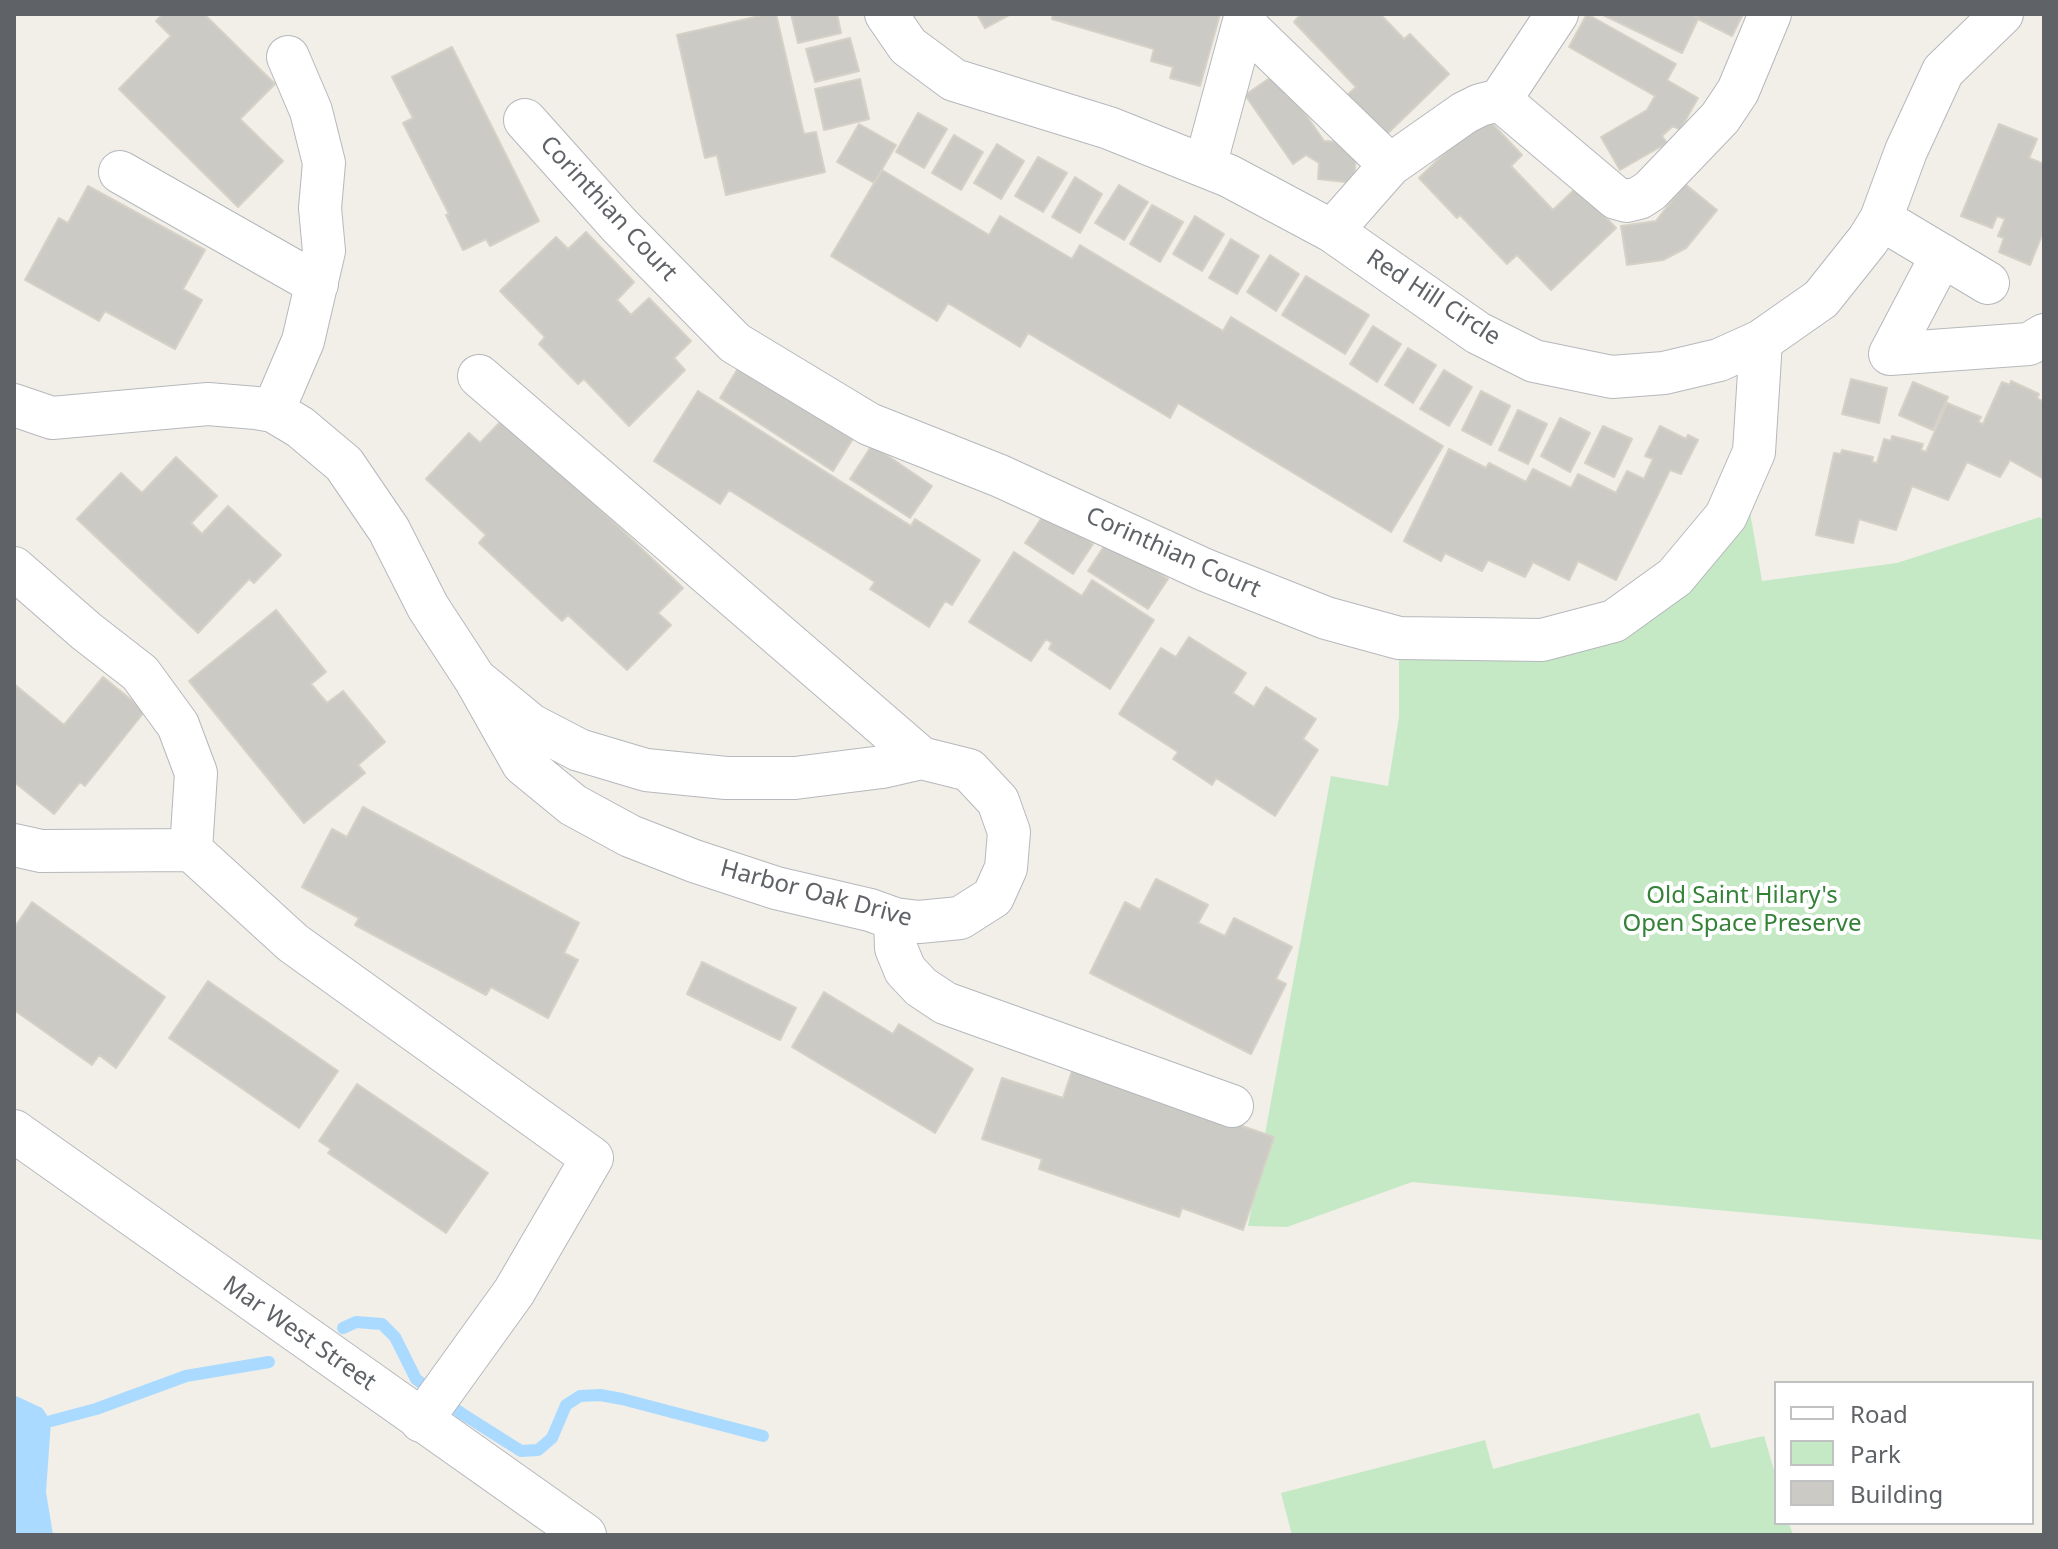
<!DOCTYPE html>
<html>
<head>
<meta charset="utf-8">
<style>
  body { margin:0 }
  #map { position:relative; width:2058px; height:1549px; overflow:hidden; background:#f1efe8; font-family:"Noto Sans",sans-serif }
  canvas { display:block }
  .frame { position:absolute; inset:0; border:16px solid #5f6368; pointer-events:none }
  .legend { position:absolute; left:1774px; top:1381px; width:260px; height:144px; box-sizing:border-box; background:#fff; border:2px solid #bfc1c3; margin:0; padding:10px 14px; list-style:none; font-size:24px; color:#5f6368 }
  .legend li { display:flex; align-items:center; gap:16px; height:40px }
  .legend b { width:40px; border:2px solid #bfc1c3 }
</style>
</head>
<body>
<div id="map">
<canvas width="2058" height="1549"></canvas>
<div class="frame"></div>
<ul class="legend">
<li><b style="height:10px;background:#fff"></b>Road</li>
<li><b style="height:22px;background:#c5e8c5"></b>Park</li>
<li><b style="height:22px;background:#cccac5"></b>Building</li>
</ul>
</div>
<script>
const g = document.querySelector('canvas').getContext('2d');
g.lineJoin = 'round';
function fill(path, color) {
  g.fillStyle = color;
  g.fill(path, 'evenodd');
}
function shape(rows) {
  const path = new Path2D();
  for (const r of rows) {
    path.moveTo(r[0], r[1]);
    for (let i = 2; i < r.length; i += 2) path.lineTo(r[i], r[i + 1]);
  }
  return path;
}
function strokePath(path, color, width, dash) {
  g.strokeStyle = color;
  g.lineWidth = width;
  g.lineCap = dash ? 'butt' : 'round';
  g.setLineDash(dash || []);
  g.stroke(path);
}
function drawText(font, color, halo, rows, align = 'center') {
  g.font = font + ' "Noto Sans",sans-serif';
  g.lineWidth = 8;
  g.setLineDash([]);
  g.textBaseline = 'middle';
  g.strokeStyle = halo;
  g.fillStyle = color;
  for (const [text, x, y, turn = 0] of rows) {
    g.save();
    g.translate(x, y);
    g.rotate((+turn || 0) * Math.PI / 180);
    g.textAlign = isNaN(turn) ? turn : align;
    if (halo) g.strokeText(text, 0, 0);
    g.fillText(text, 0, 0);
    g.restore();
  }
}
const green = shape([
  [1750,512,1762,581,1897,563,2040,517,2044,522,2044,1240,1412,1182,1287,1227,1248,1226,1331,776,1388,786,1399,717,1399,652,1544,647],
  [1699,1413,1711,1448,1764,1436,1776,1477,1776,1523,1789,1523,1793,1535,1292,1535,1281,1493,1485,1440,1493,1469]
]);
const water = shape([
  [14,1395,42,1408,51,1421,46,1492,53,1535,14,1535]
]);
const stream = shape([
  [343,1328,356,1322,382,1324,395,1337,416,1379,461,1413,521,1451,538,1450,552,1438,566,1405,580,1396,600,1395,622,1399,763,1436],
  [51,1421,96,1409,186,1376,269,1362]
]);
const building = shape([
  [163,14,204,14,275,84,240,119,283,161,238,207,119,89,171,36,156,21,163,14],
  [768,14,776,14,804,134,816,132,825,172,726,195,717,155,705,158,677,35,768,14],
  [791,14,837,14,841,33,798,43,791,14],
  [977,14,1011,14,985,28,977,14],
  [1053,14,1220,14,1200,86,1170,78,1173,67,1151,61,1154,49,1052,19,1053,14],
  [1301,14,1380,14,1404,39,1410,34,1449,74,1384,137,1345,97,1356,87,1294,22,1301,14],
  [1587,14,1676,64,1667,80,1698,98,1680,130,1673,126,1662,136,1667,143,1620,170,1601,137,1647,110,1655,96,1569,47,1587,14],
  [1601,14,1690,14,1697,17,1699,14,1743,14,1732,36,1698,19,1682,53,1601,14],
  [850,38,859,71,815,82,806,49,850,38],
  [452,47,539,221,490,246,486,239,463,250,446,215,449,214,403,123,413,118,392,77,452,47],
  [1277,73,1324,141,1357,143,1354,183,1318,179,1319,163,1306,155,1293,164,1245,95,1277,73],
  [860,79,869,119,824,130,815,89,860,79],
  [918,113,947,129,924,168,896,152,918,113],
  [1484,115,1522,155,1511,166,1553,210,1577,187,1616,228,1551,290,1517,255,1507,264,1460,215,1457,218,1419,178,1484,115],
  [859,124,896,145,874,183,837,162,859,124],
  [1999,124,2037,139,2029,158,2044,164,2044,230,2030,265,1999,252,2004,238,1998,236,2005,219,1997,216,1992,228,1961,216,1999,124],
  [954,135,983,152,961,190,932,173,954,135],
  [997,144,1024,161,1001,199,974,183,997,144],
  [1038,157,1067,173,1043,212,1015,196,1038,157],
  [882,170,989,235,1000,216,1072,259,1080,245,1223,331,1231,317,1443,446,1391,532,1178,403,1170,418,1028,333,1020,347,948,303,937,321,831,256,882,170],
  [1075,177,1102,194,1080,233,1052,217,1075,177],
  [1685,184,1717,210,1686,248,1663,260,1627,265,1621,226,1656,221,1685,184],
  [1119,185,1148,202,1124,240,1095,223,1119,185],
  [88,186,205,250,183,289,202,300,175,349,105,311,99,321,25,280,59,218,68,223,88,186],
  [1152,205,1183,222,1160,262,1130,244,1152,205],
  [1195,216,1224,234,1202,271,1173,254,1195,216],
  [586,232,634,282,617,300,631,315,649,298,691,341,674,358,685,370,629,426,584,379,578,384,539,344,545,337,500,291,556,237,568,249,586,232],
  [1231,239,1259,256,1237,294,1209,278,1231,239],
  [1270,255,1299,274,1276,311,1247,292,1270,255],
  [1306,276,1369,315,1345,354,1282,315,1306,276],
  [1373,326,1401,344,1377,382,1350,364,1373,326],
  [1408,348,1436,365,1413,403,1385,385,1408,348],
  [740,365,854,437,833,471,720,398,740,365],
  [1444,370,1472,387,1449,426,1420,409,1444,370],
  [1851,379,1887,388,1879,423,1842,414,1851,379],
  [2011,381,2039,394,2037,398,2042,401,2044,397,2042,478,2010,460,2000,477,1967,462,1948,500,1912,486,1896,530,1859,519,1853,543,1816,535,1834,453,1841,454,1842,450,1873,457,1872,462,1877,463,1884,439,1891,441,1892,436,1923,444,1921,450,1926,452,1947,403,1981,417,1978,422,1983,424,2002,382,2010,385,2011,381],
  [1913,382,1948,397,1933,430,1899,415,1913,382],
  [698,391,911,526,915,519,980,560,952,605,945,601,929,627,870,589,875,582,729,490,720,504,654,461,698,391],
  [1481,391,1510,406,1491,445,1462,430,1481,391],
  [1518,410,1547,424,1528,464,1499,450,1518,410],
  [504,418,683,588,658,613,671,625,627,670,568,615,562,621,479,543,486,535,426,479,469,433,480,443,504,418],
  [1560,418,1590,433,1570,472,1541,456,1560,418],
  [1603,426,1632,439,1614,477,1585,463,1603,426],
  [1660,426,1686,439,1688,435,1698,440,1681,474,1670,470,1616,580,1578,561,1569,580,1533,562,1525,577,1488,560,1482,571,1445,553,1441,561,1404,541,1449,449,1486,468,1489,463,1526,482,1533,469,1571,488,1578,474,1616,493,1627,471,1644,479,1653,459,1645,456,1660,426],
  [872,445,932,486,910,518,850,479,872,445],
  [176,457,217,496,191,523,202,534,228,506,281,555,254,583,249,579,198,633,77,519,121,473,142,493,176,457],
  [1045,513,1093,544,1073,574,1025,543,1045,513],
  [1108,540,1168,579,1148,609,1088,571,1108,540],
  [1014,552,1082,596,1092,580,1154,620,1110,689,1049,649,1052,643,1046,639,1031,661,969,622,1014,552],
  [276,610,326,672,311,684,327,703,343,691,385,742,358,765,365,773,304,823,189,681,276,610],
  [1189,637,1246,673,1233,693,1254,707,1266,687,1316,719,1303,739,1318,750,1275,816,1216,778,1212,785,1173,759,1178,752,1119,714,1161,648,1176,657,1189,637],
  [103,677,145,711,85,786,80,782,54,814,14,782,14,684,64,725,103,677],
  [363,807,579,923,564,953,578,960,548,1018,491,987,486,995,355,925,359,918,302,887,332,829,347,837,363,807],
  [1156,879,1208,905,1198,923,1225,936,1234,918,1292,947,1276,979,1286,984,1251,1054,1090,973,1125,902,1140,910,1156,879],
  [32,902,165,997,116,1068,99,1055,92,1065,14,1010,14,928,32,902],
  [702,962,796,1008,780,1040,687,994,702,962],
  [208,981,338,1071,299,1128,169,1038,208,981],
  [824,992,893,1034,899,1024,973,1069,935,1133,792,1047,824,992],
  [1073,1068,1274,1137,1243,1230,1182,1208,1179,1217,1039,1169,1042,1159,982,1139,1002,1078,1063,1098,1073,1068],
  [357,1084,488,1173,446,1233,328,1153,331,1149,319,1141,357,1084]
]);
const minor = shape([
  [886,14,908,46,954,80,1109,128,1229,176,1332,231,1478,333,1534,361,1612,377,1664,373,1719,360,1761,341,1821,299,1868,240,1881,219,1906,151,1943,71,2002,14],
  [1245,25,1390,165],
  [1500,100,1616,198,1627,201,1639,198,1650,191,1720,118,1738,91,1770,14],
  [525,120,619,225,735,343,869,424,1000,476,1205,570,1326,618,1399,638,1542,640,1614,621,1675,577,1726,516,1754,452,1761,341],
  [1205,166,1246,14],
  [120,172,317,284],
  [1881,219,1988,283],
  [1332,231,1390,165,1464,113,1480,105,1500,100,1557,14],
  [1942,255,1890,354,2029,344,2044,335],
  [479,376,921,758],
  [14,405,52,418,208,404,256,408,273,411,300,427,344,464,389,530,428,607,475,679,523,764,573,805,630,836,694,861,776,888,870,910,895,919,919,922,960,918,993,897,1006,868,1009,832,998,801,969,770,921,758,882,767,795,778,726,778,646,770,579,750,531,725,475,679],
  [273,411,303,341,324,251,320,208,324,163,311,111,288,57],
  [14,568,86,631,140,673,178,725,196,773,191,850],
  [14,845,41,851,191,850,293,943,592,1158,514,1292,421,1421],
  [895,919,896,948,905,970,921,987,945,1003,1232,1106],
  [14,1131,585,1535]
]);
const streetNames = [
  ["Corinthian Court",608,209,47],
  ["Red Hill Circle",1433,298,33],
  ["Corinthian Court",1173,553,24],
  ["Harbor Oak Drive",816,894,15],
  ["Mar West Street",299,1334,35]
];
const parkNames = [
  ["Old Saint Hilary's",1742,896],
  ["Open Space Preserve",1742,924]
];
fill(green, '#c5e8c5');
fill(water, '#aadaff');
strokePath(stream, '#aadaff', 12);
fill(building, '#cccac5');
strokePath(building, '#d6d1c6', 2);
strokePath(minor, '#b5b8bc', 44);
strokePath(minor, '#fff', 42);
drawText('24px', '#5f6368', '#fff', streetNames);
drawText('24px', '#348238', '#fff', parkNames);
</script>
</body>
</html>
